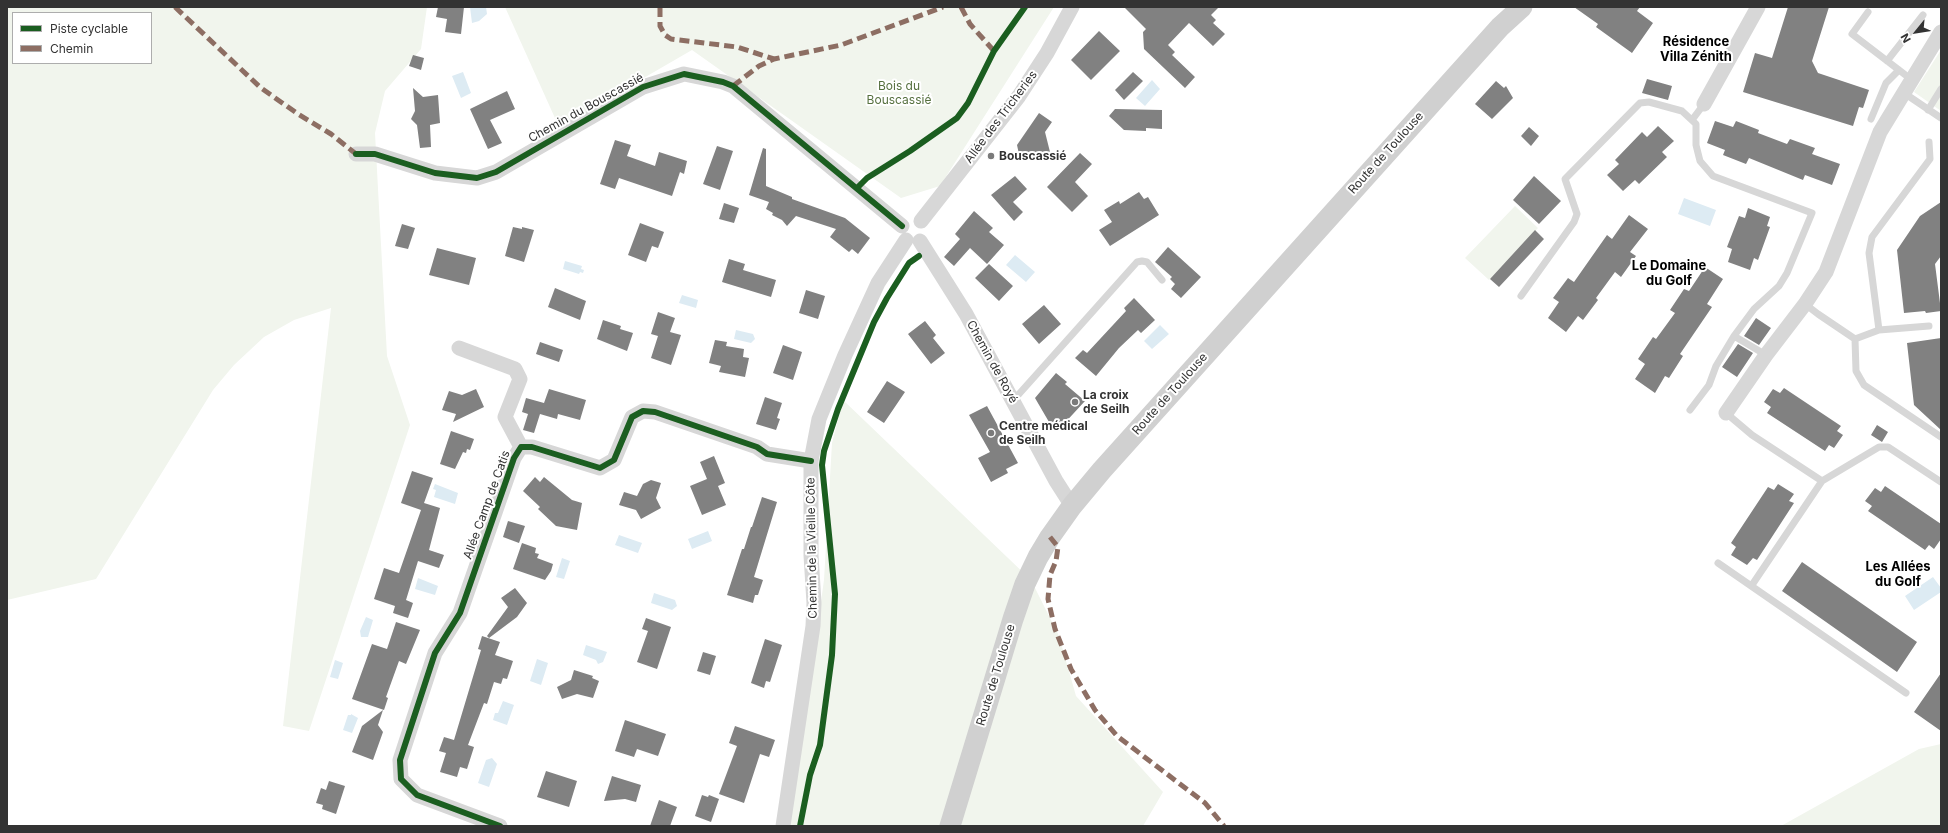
<!DOCTYPE html>
<html>
<head>
<meta charset="utf-8">
<style>
  body { margin:0 }
  #map { position:relative; width:1948px; height:833px; overflow:hidden; background:#fff; font-family:Inter,sans-serif }
  canvas { display:block }
  .frame { position:absolute; inset:0; border:8px solid #333; pointer-events:none }
  .legend { position:absolute; left:12px; top:12px; width:140px; height:52px; box-sizing:border-box; background:#fff; border:1px solid #adadad; margin:0; padding:5px 7px; list-style:none; font-size:12px; color:#333 }
  .legend li { display:flex; align-items:center; gap:8px; height:20px }
  .legend b { width:20px; border:1px solid #adadad }
  .north { position:absolute; left:1896px; top:12px; width:40px; height:40px; -webkit-text-stroke:3px #fff; paint-order:stroke; rotate:240deg; font-size:11px; font-weight:700; line-height:16px; text-align:center; color:#333 }
  .north::after { content:''; display:block; margin:auto; width:14px; height:18px; background:#333; clip-path:polygon(50% 0,100% 100%,50% 72%,0 100%) }
</style>
</head>
<body>
<div id="map">
<canvas width="1948" height="833"></canvas>
<div class="frame"></div>
<ul class="legend">
<li><b style="height:5px;background:#1b5e20"></b>Piste cyclable</li>
<li><b style="height:5px;background:#8d6e63"></b>Chemin</li>
</ul>
<div class="north">N</div>
</div>
<script>
const g = document.querySelector('canvas').getContext('2d');
g.lineJoin = 'round';
function fill(path, color) {
  g.fillStyle = color;
  g.fill(path, 'evenodd');
}
function shape(rows) {
  const path = new Path2D();
  for (const r of rows) {
    path.moveTo(r[0], r[1]);
    for (let i = 2; i < r.length; i += 2) path.lineTo(r[i], r[i + 1]);
  }
  return path;
}
function strokePath(path, color, width, dash) {
  g.strokeStyle = color;
  g.lineWidth = width;
  g.lineCap = dash ? 'butt' : 'round';
  g.setLineDash(dash || []);
  g.stroke(path);
}
function drawText(font, color, halo, rows, align = 'center') {
  g.font = font + ' Inter,sans-serif';
  g.lineWidth = 4;
  g.setLineDash([]);
  g.textBaseline = 'middle';
  g.strokeStyle = halo;
  g.fillStyle = color;
  for (const [text, x, y, turn = 0] of rows) {
    g.save();
    g.translate(x, y);
    g.rotate((+turn || 0) * Math.PI / 180);
    g.textAlign = isNaN(turn) ? turn : align;
    if (halo) g.strokeText(text, 0, 0);
    g.fillText(text, 0, 0);
    g.restore();
  }
}
const green = shape([
  [7,7,427,7,421,49,385,91,375,133,387,356,410,425,309,731,283,726,331,308,294,320,264,337,234,365,213,390,96,579,7,600],
  [13,13,151,13,151,63,13,63],
  [505,7,1054,7,940,186,901,198,692,50,559,127],
  [1941,50,1941,111,1914,92],
  [1515,206,1538,228,1489,280,1465,258],
  [843,400,1031,580,1059,636,1076,696,1163,792,1143,826,790,826,824,580,832,443],
  [1941,744,1941,826,1781,826,1919,749]
]);
const water = shape([
  [470,7,486,7,487,14,479,21,472,23],
  [463,72,471,93,461,98,452,76],
  [1152,80,1160,89,1145,106,1136,98],
  [1684,198,1716,210,1710,226,1678,214],
  [1015,255,1035,272,1026,282,1006,265],
  [565,261,582,266,581,269,584,270,583,273,580,272,579,274,563,269],
  [682,295,698,300,696,308,679,303],
  [1160,325,1169,334,1152,349,1144,341],
  [736,330,753,334,755,339,751,343,734,339],
  [435,484,458,493,455,504,434,497,436,490,433,489],
  [708,531,712,541,692,549,688,539],
  [619,535,642,543,638,553,615,545],
  [562,558,570,561,564,579,556,577],
  [1933,577,1941,588,1941,592,1914,610,1905,596],
  [418,578,438,586,435,595,415,589],
  [654,593,675,600,677,606,672,610,651,603],
  [366,617,373,620,368,637,361,637,360,631],
  [586,645,607,652,603,662,598,664,596,660,583,655],
  [537,659,548,663,541,685,530,681],
  [335,660,343,663,338,679,330,677],
  [503,701,514,705,507,725,493,720,495,713,498,713],
  [351,714,358,718,352,733,343,730,348,715,351,715],
  [492,758,497,764,489,787,478,783,486,760]
]);
const building = shape([
  [438,7,464,7,461,34,445,32,447,19,436,17],
  [1124,7,1219,7,1211,15,1216,20,1213,23,1225,34,1213,46,1189,23,1168,45,1175,52,1172,55,1195,77,1185,88,1144,49,1143,32,1146,29],
  [1574,7,1640,7,1637,11,1653,23,1632,53,1596,27,1598,24],
  [1788,7,1829,7,1812,61,1818,73,1869,90,1863,108,1859,107,1853,126,1743,92,1755,53,1772,58],
  [1099,31,1120,51,1091,80,1071,60],
  [413,55,424,58,421,70,409,66],
  [1133,72,1143,81,1124,100,1115,90],
  [1647,79,1672,86,1668,100,1642,93],
  [1496,81,1504,88,1506,86,1513,98,1492,119,1475,104],
  [413,88,423,97,438,95,440,123,430,125,431,147,420,148,417,125,411,119,415,111],
  [507,91,515,109,490,120,502,143,488,149,470,109],
  [1115,109,1162,110,1162,129,1146,128,1146,131,1124,130,1109,116],
  [1039,113,1052,122,1045,132,1050,152,1020,159,1017,145],
  [1715,121,1733,127,1736,121,1759,130,1758,133,1787,144,1790,139,1815,148,1812,154,1840,164,1832,185,1805,175,1803,180,1749,158,1746,164,1723,155,1725,150,1707,143],
  [1658,126,1674,141,1662,152,1667,157,1639,184,1635,180,1623,191,1607,175,1619,164,1615,160,1642,132,1647,137],
  [1529,127,1539,136,1531,146,1521,136],
  [615,140,631,145,627,156,655,166,659,152,687,161,684,174,680,172,672,196,619,178,615,189,600,184],
  [717,146,733,151,720,190,703,184],
  [763,148,766,149,766,186,792,197,792,199,845,218,870,238,858,254,852,249,849,252,830,237,836,229,796,216,787,226,782,220,772,215,773,213,766,209,769,202,749,195],
  [1080,153,1092,164,1075,182,1088,196,1072,212,1047,187],
  [1015,176,1027,189,1013,202,1023,212,1014,221,991,195],
  [1534,176,1561,201,1539,224,1513,200],
  [1139,192,1144,199,1148,197,1159,215,1110,246,1099,230,1112,222,1104,210,1119,201,1120,204],
  [1941,202,1941,256,1935,264,1941,311,1926,313,1925,311,1904,313,1897,250,1920,216],
  [724,203,739,208,734,223,719,219],
  [1748,208,1770,217,1767,226,1770,227,1758,260,1754,258,1750,270,1728,262,1732,249,1727,247,1739,216,1745,218],
  [974,211,993,228,989,232,1004,245,987,264,970,248,954,266,944,257,960,239,955,234],
  [1629,215,1648,229,1630,252,1636,256,1621,277,1615,272,1596,298,1598,300,1583,320,1578,316,1566,332,1548,318,1559,302,1553,298,1568,278,1574,282,1607,235,1612,239],
  [640,223,664,232,658,248,652,246,646,262,628,255],
  [402,224,415,228,408,249,395,246],
  [513,227,522,229,522,227,534,230,524,262,505,256],
  [1535,230,1544,239,1499,287,1490,279],
  [1168,247,1201,277,1181,298,1171,289,1175,284,1170,279,1172,277,1155,262],
  [437,248,476,258,469,285,429,275],
  [729,259,745,264,743,270,776,280,771,297,722,282],
  [989,264,1013,286,999,301,975,278],
  [1705,267,1723,279,1707,304,1712,307,1680,354,1683,356,1669,378,1665,376,1655,393,1635,379,1645,364,1638,359,1653,337,1656,339,1675,313,1670,310,1684,289,1689,291],
  [555,288,586,301,580,320,548,307],
  [806,290,825,296,818,319,799,313],
  [1134,298,1155,320,1141,333,1138,330,1119,348,1096,376,1075,358,1083,350,1087,353,1126,311,1124,308],
  [1044,305,1061,324,1039,344,1022,324],
  [658,312,675,318,670,332,681,335,671,365,651,358,658,336,651,334],
  [1756,318,1771,328,1759,345,1744,336],
  [603,320,621,326,620,329,633,333,627,351,597,339],
  [925,321,936,335,933,338,945,353,931,364,908,334],
  [1941,338,1941,430,1914,405,1907,343],
  [715,340,727,342,726,346,744,349,743,357,749,358,745,377,719,372,721,366,709,363],
  [540,342,563,350,559,362,536,354],
  [1738,344,1753,353,1737,377,1722,367],
  [783,345,802,352,793,380,773,373],
  [1056,373,1067,382,1065,384,1085,401,1061,427,1049,422,1035,398],
  [887,381,905,392,884,423,867,412],
  [1784,388,1841,426,1837,431,1843,435,1834,448,1829,445,1825,451,1767,413,1771,407,1764,402,1773,389,1780,393],
  [476,389,484,407,453,422,456,414,442,410,449,391,462,395],
  [549,389,586,400,580,420,558,414,557,419,540,414,534,433,523,430,528,414,522,412,526,398,544,403],
  [765,397,782,403,777,418,780,419,776,430,756,424],
  [987,406,1018,463,1006,469,1008,473,991,482,978,458,990,452,969,415],
  [1877,425,1888,432,1882,442,1871,435],
  [451,431,474,439,470,450,467,449,466,453,463,452,455,469,440,464],
  [714,456,725,483,718,486,726,505,702,515,690,486,707,479,700,462],
  [412,471,433,478,424,503,440,508,429,550,444,555,439,568,418,561,406,600,413,603,408,618,393,613,395,606,374,599,384,568,399,573,421,510,401,503],
  [535,477,540,482,544,477,572,500,582,503,577,530,556,526,538,509,540,507,523,491],
  [651,480,661,483,656,498,661,508,641,519,636,510,619,505,624,492,637,496,643,484],
  [1778,484,1794,494,1789,501,1794,503,1757,560,1753,558,1747,565,1731,555,1736,547,1731,543,1768,487,1774,490],
  [1885,486,1941,524,1941,539,1934,549,1929,545,1925,550,1868,511,1872,506,1865,501,1875,488,1881,492],
  [762,497,777,502,754,577,763,580,758,595,755,595,753,603,727,595,742,549,744,549,751,527,752,527],
  [508,521,525,526,519,543,503,537],
  [522,543,536,548,535,553,539,554,537,558,553,564,551,571,545,580,513,569],
  [1802,562,1917,642,1897,672,1782,591],
  [515,588,527,603,517,617,489,638,487,636,508,607,501,598],
  [646,618,671,627,657,669,637,662,648,631,642,629],
  [396,622,420,630,406,664,399,661,386,697,388,698,384,710,352,699,372,644,387,649],
  [482,636,500,642,495,655,513,661,507,679,503,678,501,684,494,682,487,704,484,703,468,745,474,747,467,769,460,767,457,777,440,772,446,753,439,751,444,737,454,740,481,650,478,649],
  [765,639,782,645,770,682,766,681,764,688,751,683],
  [703,652,716,656,710,675,697,671],
  [574,670,593,676,592,678,599,681,593,698,577,694,562,699,557,687,571,680],
  [1941,673,1941,731,1914,712],
  [383,710,378,725,383,732,373,760,352,752,362,726],
  [625,720,666,734,658,756,637,749,634,757,615,751],
  [735,726,775,740,769,757,760,754,744,803,719,794,737,746,729,743],
  [546,771,577,781,569,807,537,797],
  [612,776,641,785,636,802,625,799,604,801],
  [329,781,345,786,336,814,322,809,323,805,316,803,321,788,326,790],
  [702,795,708,797,709,795,719,799,711,822,695,816],
  [659,800,677,807,670,826,650,826]
]);
const lane = shape([
  [1868,12,1852,34,1912,80],
  [1887,61,1923,15],
  [1904,93,1941,118],
  [1928,110,1941,89],
  [1871,119,1886,83,1899,70],
  [1692,120,1704,104],
  [1521,296,1574,222,1577,214,1565,179,1640,103,1649,102,1682,111,1696,124,1696,145,1700,161,1713,176,1812,213,1787,273,1779,286,1754,309,1734,336,1716,366,1709,385,1690,410],
  [1805,304,1818,314,1855,339,1856,371,1864,385,1941,437],
  [1879,330,1869,253,1872,237,1930,159,1929,142],
  [1734,336,1766,355],
  [1855,339,1879,330,1929,326],
  [1012,398,1019,394,1137,262,1142,261,1147,262,1162,280],
  [1726,413,1752,435,1822,481,1879,447,1888,447,1941,482],
  [1718,563,1906,693],
  [1752,585,1822,481]
]);
const street = shape([
  [1704,104,1758,7],
  [356,154,375,154,435,173,477,178,496,172,643,87,684,74,723,82,733,86,902,226],
  [921,221,1019,96,1047,53,1072,7],
  [920,241,966,314,1056,481,1072,506],
  [459,348,515,369,520,379,505,417,521,447],
  [1726,413,1766,355,1805,304,1826,272,1880,132,1941,32],
  [500,826,417,795,401,779,400,760,435,653,460,613,514,458,521,447,532,447,600,468,614,460,632,417,643,411,655,412,757,447,767,454,811,461],
  [783,826,813,626,814,603,811,555,811,461,819,419,845,355,878,283,906,240]
]);
const secondary = shape([
  [950,826,1013,619,1025,584,1038,557,1050,537,1072,506,1102,470,1500,27,1522,7]
]);
const quiet = shape([
  [175,7,261,88,298,114,331,134,356,154],
  [660,7,660,26,665,35,671,39,737,47,774,59],
  [961,7,970,24,994,51],
  [733,86,759,66,774,59,841,45,943,7],
  [1050,537,1058,547,1056,561,1050,575,1048,599,1055,629,1071,669,1095,710,1117,736,1205,803,1224,826]
]);
const cycleway = shape([
  [356,154,375,154,435,173,477,178,496,172,643,87,684,74,723,82,733,86,902,226],
  [857,188,867,178,910,151,957,118,968,103,994,51,1025,7],
  [500,826,417,795,401,779,400,760,435,653,460,613,514,458,521,447,532,447,600,468,614,460,632,417,643,411,655,412,757,447,767,454,811,461],
  [800,826,810,775,820,745,832,655,835,594,822,465,824,451,838,409,874,322,887,298,909,263,919,256]
]);
const markers = [
  [991,156,4,"#7a7a7a"],
  [1075,402,4,"#7a7a7a"],
  [991,433,4,"#7a7a7a"]
];
const parkNames = [
  ["Bois du",899,86],
  ["Bouscassié",899,100]
];
const streetNames = [
  ["Chemin du Bouscassié",586,108,-29],
  ["Allée des Tricheries",1001,117,-53],
  ["Route de Toulouse",1386,153,-48],
  ["Chemin de Royé",992,362,61],
  ["Route de Toulouse",1170,394,-48],
  ["Allée Camp de Catis",487,505,-70],
  ["Chemin de la Vieille Côte",812,548,-91],
  ["Route de Toulouse",996,675,-73]
];
const poiNames = [
  ["Bouscassié",999,156],
  ["La croix",1083,395],
  ["de Seilh",1083,409],
  ["Centre médical",999,426],
  ["de Seilh",999,440]
];
const neighbourhoodNames = [
  ["Résidence",1696,42],
  ["Villa Zénith",1696,57],
  ["Le Domaine",1669,266],
  ["du Golf",1669,281],
  ["Les Allées",1898,567],
  ["du Golf",1898,582]
];
fill(green, '#f1f5ed');
fill(water, '#ddebf3');
fill(building, '#818181');
strokePath(lane, '#d7d7d7', 7);
strokePath(street, '#d7d7d7', 15);
strokePath(secondary, '#d0d0d0', 21);
strokePath(quiet, '#8d6e63', 5, [10, 5]);
strokePath(cycleway, '#1b5e20', 6);
for (const [x, y, r, color] of markers) {
  const dot = new Path2D();
  dot.arc(x, y, r, 0, 2 * Math.PI);
  g.fillStyle = color;
  g.fill(dot);
  strokePath(dot, '#fff', 1.5);
}
drawText('12px', '#56703f', '#fff', parkNames);
drawText('12px', '#333', '#fff', streetNames);
drawText('bold 12px', '#333', '#fff', poiNames, 'left');
drawText('bold 13px', '#000', '#fff', neighbourhoodNames);
</script>
</body>
</html>
